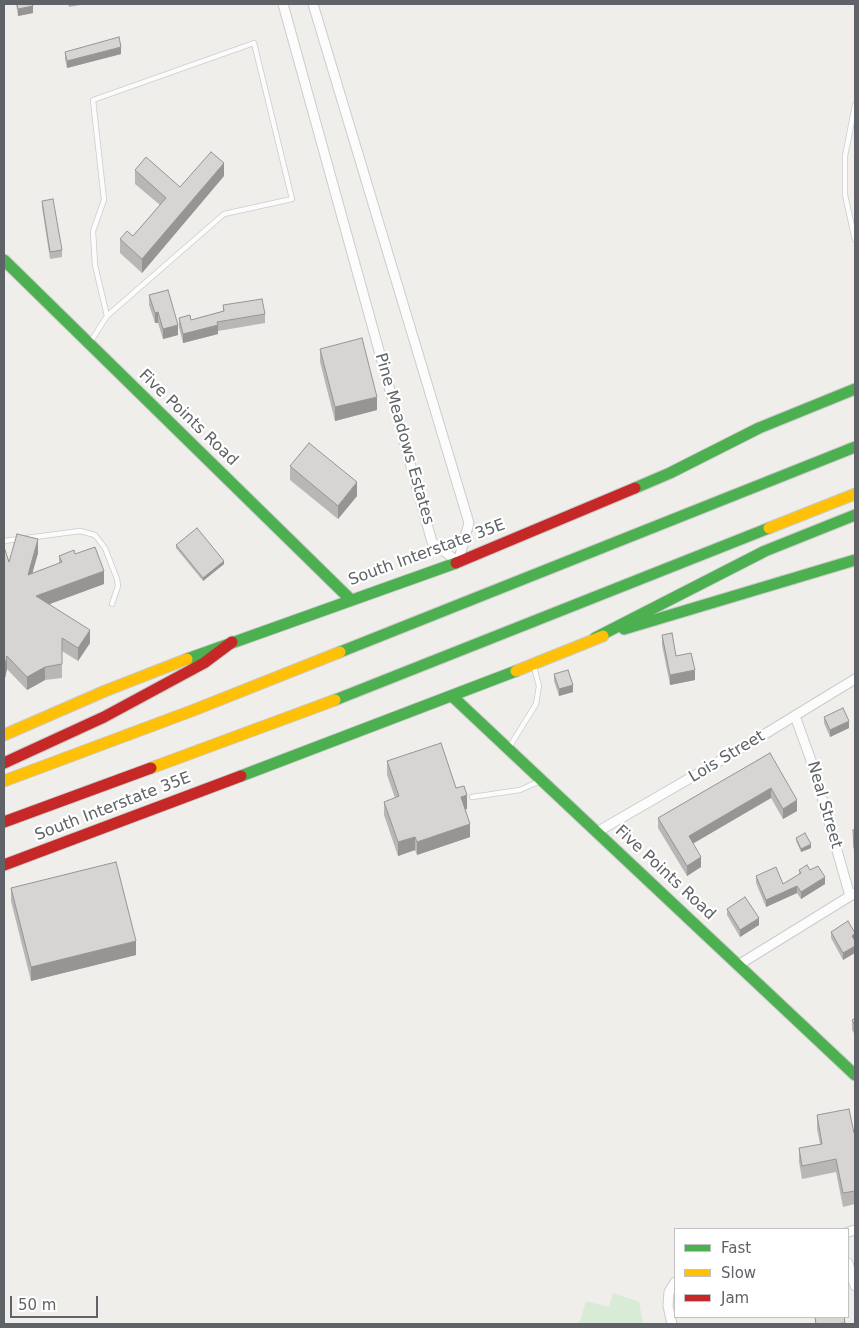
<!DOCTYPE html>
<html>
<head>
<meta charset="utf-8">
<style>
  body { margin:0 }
  #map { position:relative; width:859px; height:1328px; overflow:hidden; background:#efeeea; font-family:"DejaVu Sans",sans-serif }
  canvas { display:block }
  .frame { position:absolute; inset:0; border:5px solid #5f6368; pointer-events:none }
  .legend { position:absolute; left:674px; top:1228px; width:175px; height:90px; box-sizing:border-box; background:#fff; border:1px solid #bfc1c3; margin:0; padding:6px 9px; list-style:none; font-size:15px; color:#5f6368 }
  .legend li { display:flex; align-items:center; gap:10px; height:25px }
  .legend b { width:25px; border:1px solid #bfc1c3 }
  .scale { position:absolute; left:10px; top:1296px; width:88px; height:22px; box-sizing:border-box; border:2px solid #5f6368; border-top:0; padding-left:6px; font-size:15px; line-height:18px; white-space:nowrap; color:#5f6368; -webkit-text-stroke:4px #fff; paint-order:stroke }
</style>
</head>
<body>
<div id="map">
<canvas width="859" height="1328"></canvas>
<div class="frame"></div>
<ul class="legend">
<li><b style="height:6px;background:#4caf50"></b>Fast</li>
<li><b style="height:6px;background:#ffc107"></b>Slow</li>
<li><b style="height:6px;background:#c62828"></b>Jam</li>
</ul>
<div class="scale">50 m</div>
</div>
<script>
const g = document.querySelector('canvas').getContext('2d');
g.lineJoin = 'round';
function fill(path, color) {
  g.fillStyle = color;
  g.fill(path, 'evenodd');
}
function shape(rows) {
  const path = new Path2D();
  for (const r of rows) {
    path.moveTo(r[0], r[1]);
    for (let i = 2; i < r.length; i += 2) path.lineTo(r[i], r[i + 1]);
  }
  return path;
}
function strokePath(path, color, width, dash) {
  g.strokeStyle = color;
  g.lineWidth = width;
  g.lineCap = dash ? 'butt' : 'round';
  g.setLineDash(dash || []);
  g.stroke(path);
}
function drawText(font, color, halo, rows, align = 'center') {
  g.font = font + ' "DejaVu Sans",sans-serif';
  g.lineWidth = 4.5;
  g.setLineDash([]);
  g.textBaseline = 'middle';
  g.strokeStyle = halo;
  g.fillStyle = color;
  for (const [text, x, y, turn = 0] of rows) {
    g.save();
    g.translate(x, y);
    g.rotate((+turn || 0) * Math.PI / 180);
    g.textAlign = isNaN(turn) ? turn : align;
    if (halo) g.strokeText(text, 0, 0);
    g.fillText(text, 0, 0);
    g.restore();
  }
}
const green = shape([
  [613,1293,639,1302,643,1324,576,1324,580,1321,586,1301,609,1307]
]);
const lane = shape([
  [855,105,845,156,845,195,855,240],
  [91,341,107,316,95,265,93,231,104,200,93,100,254,43,292,199,224,214,107,316],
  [4,541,80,531,95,535,105,548,117,579,118,586,112,604],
  [510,746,536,704,539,686,534,667],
  [472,797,520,790,540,781]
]);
const street = shape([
  [283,4,432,542,458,562,469,523,313,4],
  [795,716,812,763,850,896],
  [597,832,742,748,855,679],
  [740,964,855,893],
  [848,1232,855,1230],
  [848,1263,855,1286],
  [672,1324,668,1306,669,1292,675,1282]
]);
const fast = shape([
  [4,260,350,599],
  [635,488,670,473,759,428,855,389],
  [624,629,855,560],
  [595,638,765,551,855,515],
  [340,652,855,447],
  [187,659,456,563],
  [452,696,855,1075],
  [335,700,769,528],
  [241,776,516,671]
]);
const slow = shape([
  [769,528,855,494],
  [516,671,603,636],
  [4,735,105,691,187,659],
  [151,768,335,700],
  [4,781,194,710,340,652]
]);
const jam = shape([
  [456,563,635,488],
  [4,763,104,717,204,663,232,642],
  [4,822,151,768],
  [4,865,241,776]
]);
const wall = shape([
  [16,4,33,4,33,13,18,16],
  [68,4,86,4,69,7],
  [65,52,121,54,67,68,65,59],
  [135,170,180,187,224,176,142,273,120,253,120,239,133,236,160,205,135,184],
  [42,201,62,250,62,257,50,259,42,207],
  [149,295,178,335,163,339,158,323,155,323,149,305],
  [223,305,265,314,265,323,218,331,218,334,183,343,179,327,179,318,191,320,223,311],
  [320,349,377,410,335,421,320,362],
  [290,466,357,496,338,519,290,480],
  [176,545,224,564,203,581,176,548],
  [4,547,9,562,38,553,32,573,59,563,59,556,75,554,104,584,50,604,90,643,78,661,62,651,62,678,45,680,27,690,7,669,4,683],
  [662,635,676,656,695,680,670,685,662,645],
  [554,674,573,692,559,696,554,681],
  [824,717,849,728,830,737,824,723],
  [770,753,797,811,783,819,771,798,693,843,701,867,687,876,658,828,658,818],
  [387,761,456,788,467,809,465,809,470,837,417,855,415,850,398,856,384,815,384,802,395,798,387,775],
  [853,830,855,830,855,855,854,855],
  [796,838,811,848,801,852,796,841],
  [799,870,810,870,825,884,801,899,797,893,766,907,756,883,756,876,783,884,799,874],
  [11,888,136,955,31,981,11,901],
  [727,909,759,925,740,937,727,915],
  [831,932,855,933,855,940,843,960,831,938],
  [855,1018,855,1035,852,1030,852,1020],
  [817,1115,854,1133,855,1133,855,1204,843,1207,836,1172,802,1179,799,1162,799,1148,820,1144,817,1129],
  [815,1317,844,1317,845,1324,815,1324]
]);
const shadedWall = shape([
  [33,6,33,13,18,16,18,9],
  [121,47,121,54,67,68,67,61],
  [224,163,224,176,142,273,142,259],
  [158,312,158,323,155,323,155,313],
  [178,325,178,335,163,339,163,329],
  [218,325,218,334,183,343,183,334],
  [377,397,377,410,335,421,335,407],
  [357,482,357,496,338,519,338,506],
  [38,539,38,553,28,589,28,575],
  [224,561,224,564,203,581,203,578],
  [104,571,104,584,36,609,36,596],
  [90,630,90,643,78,661,78,648],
  [7,656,7,669,4,683,4,669],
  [45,667,45,680,27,690,27,677],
  [695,670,695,680,670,685,670,675],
  [573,685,573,692,559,696,559,689],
  [849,721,849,728,830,737,830,730],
  [771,788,771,798,689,846,689,836],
  [467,795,467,809,461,811,461,797],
  [797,800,797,811,783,819,783,809],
  [470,824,470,837,417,855,417,842],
  [415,837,415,850,398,856,398,842],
  [811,844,811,848,801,852,801,849],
  [701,857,701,867,687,876,687,866],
  [825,877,825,884,801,899,801,892],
  [797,886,797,893,766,907,766,900],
  [759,918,759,925,740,937,740,930],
  [855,933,855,940,852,942,852,936],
  [136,941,136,955,31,981,31,967],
  [855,946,855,953,843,960,843,953]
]);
const building = shape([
  [17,4,33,4,33,6,18,9,17,4],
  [119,37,121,47,67,61,65,52,119,37],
  [211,152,224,163,142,259,120,239,127,231,133,236,166,198,135,170,146,157,180,187,211,152],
  [53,199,62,250,50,252,42,201,53,199],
  [168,290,178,325,163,329,158,312,155,313,149,295,168,290],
  [262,299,265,314,217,322,218,325,183,334,179,318,190,315,191,320,224,311,223,305,262,299],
  [362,338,377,397,335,407,320,349,362,338],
  [309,443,357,482,338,506,290,466,309,443],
  [197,528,224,561,203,578,176,545,197,528],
  [17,534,38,539,28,575,62,562,59,556,74,550,75,554,95,547,104,571,36,596,90,630,78,648,62,638,62,664,45,667,27,677,7,656,4,669,4,547,9,562,17,534],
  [672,633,676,656,691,653,695,670,670,675,662,635,672,633],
  [568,670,573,685,559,689,554,674,568,670],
  [843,708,849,721,830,730,824,717,843,708],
  [441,743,456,788,464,786,467,795,461,797,470,824,417,842,415,837,398,842,384,802,399,796,387,761,441,743],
  [770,753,797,800,783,809,771,788,689,836,701,857,687,866,658,818,770,753],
  [853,830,855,830,855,848,854,848,853,830],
  [805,833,811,844,801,849,796,838,805,833],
  [116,862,136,941,31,967,11,888,116,862],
  [807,865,810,870,818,866,825,877,801,892,797,886,766,900,756,876,776,867,783,884,801,873,799,870,807,865],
  [745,897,759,918,740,930,727,909,745,897],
  [848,921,855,933,852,936,855,941,855,946,843,953,831,932,848,921],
  [855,1018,855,1025,852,1020,855,1018],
  [849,1109,854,1133,855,1133,855,1191,843,1193,836,1159,802,1166,799,1148,822,1144,817,1115,849,1109],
  [815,1317,844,1317,845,1323,834,1324,816,1324,815,1317]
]);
const streetNames = [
  ["Five Points Road",188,418,44],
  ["Pine Meadows Estates",404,439,74],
  ["South Interstate 35E",427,553,-20],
  ["Lois Street",727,757,-31],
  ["Neal Street",824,805,74],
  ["South Interstate 35E",113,807,-21],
  ["Five Points Road",665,873,43]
];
fill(green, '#d8ebd6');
strokePath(lane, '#cbcccc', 6);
strokePath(street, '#cbcccc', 11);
strokePath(fast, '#cacacb', 13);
strokePath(slow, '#cacacb', 13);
strokePath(jam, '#cacacb', 13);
strokePath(lane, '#fdfcfc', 4.5);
strokePath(street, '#fdfcfc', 9);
strokePath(fast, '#4caf50', 11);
strokePath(slow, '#ffc107', 11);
strokePath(jam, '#c62828', 11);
fill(wall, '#b8b7b5');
fill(shadedWall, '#969594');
fill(building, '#d6d5d3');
strokePath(building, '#969594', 1);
drawText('16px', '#5f6368', '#fff', streetNames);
</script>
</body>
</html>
